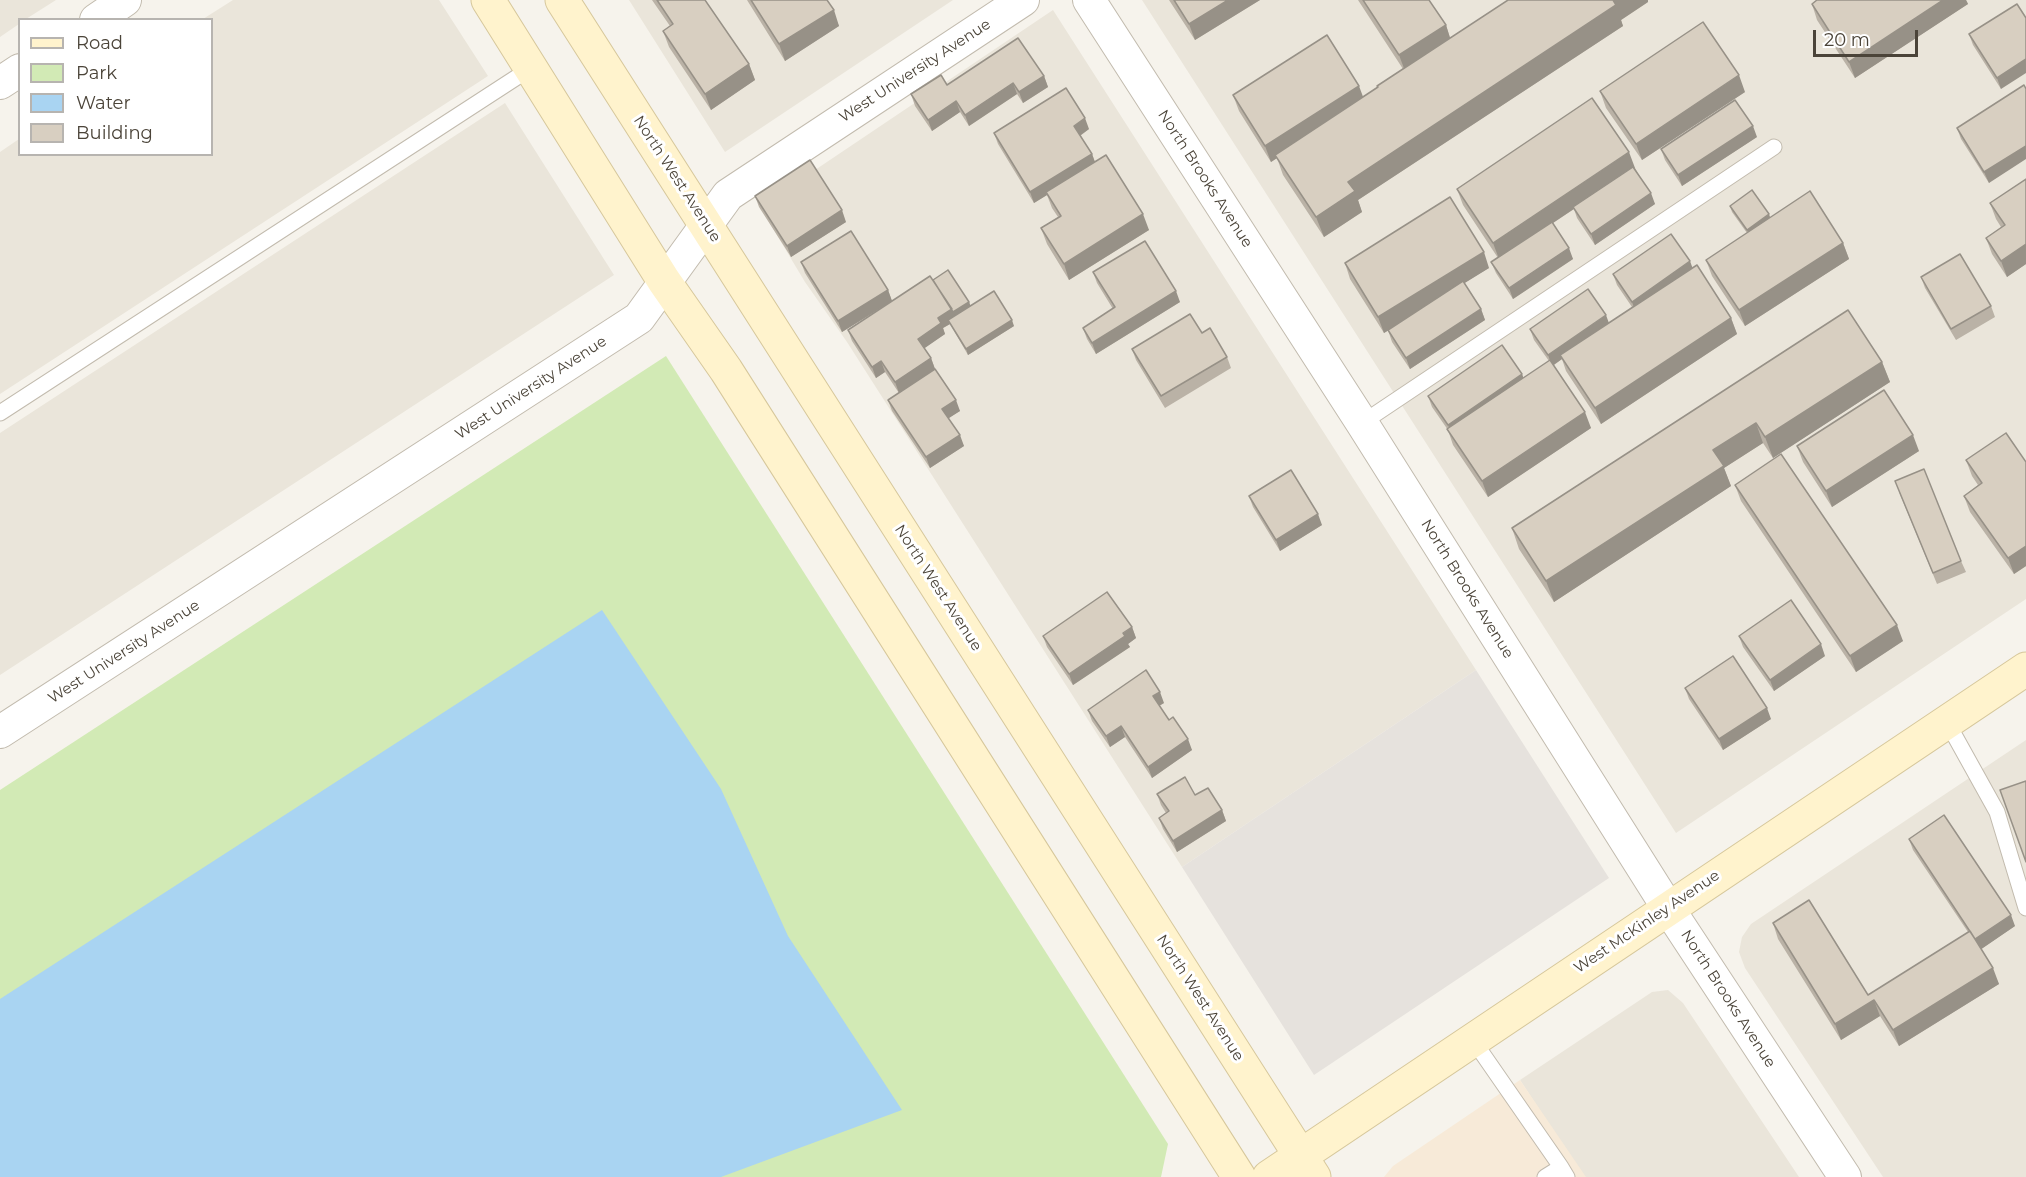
<!DOCTYPE html>
<html>
<head>
<meta charset="utf-8">
<style>
  body { margin:0 }
  #map { position:relative; width:2026px; height:1177px; overflow:hidden; background:#f6f3ec; font-family:Montserrat,sans-serif }
  canvas { display:block }
  .legend { position:absolute; left:18px; top:18px; width:195px; height:138px; box-sizing:border-box; background:#fff; border:2px solid #b7b4b0; margin:0; padding:8px 10px; list-style:none; font-size:18px; color:#4b4439 }
  .legend li { display:flex; align-items:center; gap:12px; height:30px }
  .legend b { width:30px; border:2px solid #b7b4b0 }
  .scale { position:absolute; left:1813px; top:30px; width:105px; height:27px; box-sizing:border-box; border:3px solid #4b4439; border-top:0; padding-left:8px; font-size:18px; line-height:21px; white-space:nowrap; color:#4b4439; -webkit-text-stroke:4px #fff; paint-order:stroke }
</style>
</head>
<body>
<div id="map">
<canvas width="2026" height="1177"></canvas>
<ul class="legend">
<li><b style="height:8px;background:#fff3cd"></b>Road</li>
<li><b style="height:16px;background:#d2eab5"></b>Park</li>
<li><b style="height:16px;background:#a9d4f2"></b>Water</li>
<li><b style="height:16px;background:#d8cfc1"></b>Building</li>
</ul>
<div class="scale">20 m</div>
</div>
<script>
const g = document.querySelector('canvas').getContext('2d');
g.lineJoin = 'round';
function fill(path, color) {
  g.fillStyle = color;
  g.fill(path, 'evenodd');
}
function shape(rows) {
  const path = new Path2D();
  for (const r of rows) {
    path.moveTo(r[0], r[1]);
    for (let i = 2; i < r.length; i += 2) path.lineTo(r[i], r[i + 1]);
  }
  return path;
}
function strokePath(path, color, width, dash) {
  g.strokeStyle = color;
  g.lineWidth = width;
  g.lineCap = dash ? 'butt' : 'round';
  g.setLineDash(dash || []);
  g.stroke(path);
}
function drawText(font, color, halo, rows, align = 'center') {
  g.font = font + ' Montserrat,sans-serif';
  g.lineWidth = 6;
  g.setLineDash([]);
  g.textBaseline = 'middle';
  g.strokeStyle = halo;
  g.fillStyle = color;
  for (const [text, x, y, turn = 0] of rows) {
    g.save();
    g.translate(x, y);
    g.rotate((+turn || 0) * Math.PI / 180);
    g.textAlign = isNaN(turn) ? turn : align;
    if (halo) g.strokeText(text, 0, 0);
    g.fillText(text, 0, 0);
    g.restore();
  }
}
const residential = shape([
  [0,0,56,0,26,19,20,20,19,24,0,37],
  [233,0,439,0,488,76,0,394,0,152,19,139,20,154,212,154,212,20,203,19],
  [629,0,953,0,725,152],
  [1142,0,2026,0,2026,599,1676,833],
  [1053,10,1476,670,1182,867,847,342,805,282,760,207],
  [505,103,614,275,0,675,0,433],
  [2026,740,2026,1177,1883,1177,1745,968,1739,952,1742,937,1751,924],
  [1668,990,1683,1003,1799,1177,1583,1177,1520,1080,1652,992]
]);
const commercial = shape([
  [1520,1080,1586,1177,1384,1177,1393,1166]
]);
const industrial = shape([
  [1476,670,1609,878,1314,1075,1182,867]
]);
const green = shape([
  [666,356,1168,1144,1161,1177,0,1177,0,790]
]);
const water = shape([
  [602,610,721,789,788,936,902,1110,721,1177,0,1177,0,999]
]);
const service = shape([
  [0,413,531,68],
  [1362,423,1774,147],
  [1947,722,1997,812,2026,908],
  [1473,1040,1561,1167],
  [1545,1177,1561,1167,1567,1177]
]);
const minor = shape([
  [1089,0,1362,423,1668,908,1845,1177],
  [96,20,125,0],
  [0,83,20,70],
  [0,732,639,318,728,195,1023,0]
]);
const secondary = shape([
  [488,0,664,281,726,370,1239,1177],
  [562,0,1314,1177],
  [1269,1177,2026,669]
]);
const wall = shape([
  [652,0,705,0,749,64,755,80,711,110,669,47,663,31,670,26],
  [747,0,827,0,839,26,785,61],
  [1169,0,1260,0,1195,40],
  [1358,0,1429,0,1446,25,1450,38,1648,2,1621,20,1623,26,1358,200,1362,212,1324,237,1283,175,1277,158,1271,162,1239,111,1233,95,1363,97,1403,69],
  [1817,0,1966,0,1968,4,1855,78,1817,20,1812,4],
  [2017,4,2001,89,1973,45,1969,34],
  [1044,76,1048,87,1023,103,1017,94,969,126,960,112,932,131,915,106,911,94,947,85],
  [2026,89,1989,183,1961,139,1957,128],
  [1600,91,1745,92,1642,160,1606,108],
  [1089,129,1080,136,1092,154,1095,162,1149,230,1069,280,1047,244,1041,228,1058,217,1052,208,1047,195,1034,203,998,144,994,133],
  [1757,137,1682,186,1665,160,1661,149],
  [1635,168,1655,204,1595,245,1577,218,1574,209,1553,223,1573,259,1513,299,1496,273,1491,262,1498,258,1463,205,1457,189],
  [2026,179,2026,264,2007,277,1992,254,1986,238,2001,227,1996,219,1990,203],
  [755,196,846,222,791,257,759,207],
  [1730,206,1770,218,1843,243,1849,259,1745,326,1712,276,1706,260,1747,233,1732,212],
  [801,262,888,290,892,301,933,280,969,302,970,306,1014,326,968,355,950,324,943,328,945,334,924,348,931,358,935,369,960,411,948,418,964,446,930,468,892,411,888,400,899,393,885,372,876,378,852,341,848,330,881,308,842,332,805,273],
  [1345,263,1489,268,1464,283,1481,309,1485,320,1410,369,1392,342,1388,330,1392,328,1384,333,1350,279],
  [1693,268,1731,318,1737,334,1601,424,1566,371,1562,359,1554,365,1591,428,1488,497,1453,445,1448,430,1432,407,1428,396,1522,374,1523,378,1549,361,1534,340,1530,329,1609,323,1632,307,1617,285,1613,274],
  [1093,272,1180,302,1096,354,1087,339,1083,328,1113,309,1097,283],
  [1921,277,1991,306,1995,317,1956,340,1925,288],
  [1202,333,1227,357,1231,368,1165,408,1136,360,1132,349],
  [1882,362,1890,382,1773,458,1763,443,1724,468,1731,486,1554,602,1519,549,1512,528],
  [1797,446,1919,451,1832,507,1803,462],
  [1966,460,2026,462,2026,566,2014,574,1970,512,1964,496,1978,485,1972,476],
  [1735,485,1903,641,1856,672,1741,501],
  [1899,492,1961,561,1966,572,1937,584],
  [1249,496,1322,525,1280,551,1253,507],
  [1132,627,1136,638,1128,644,1130,647,1073,685,1047,647,1043,636],
  [1739,636,1825,656,1774,691,1743,647],
  [1685,688,1771,719,1723,750,1689,699],
  [1164,703,1159,706,1192,750,1152,778,1125,737,1110,747,1092,721,1088,710],
  [1157,794,1195,795,1222,810,1226,821,1177,852,1163,829,1159,818,1166,813,1161,805],
  [1909,839,2015,926,1981,949,1999,984,1899,1046,1880,1016,1841,1040,1778,939,1773,923,1868,995,1968,932,1913,850]
]);
const shadedWall = shape([
  [1228,0,1260,0,1195,40,1189,24],
  [1613,0,1648,0,1648,2,1621,20,1623,26,1358,200,1362,212,1324,237,1316,217,1348,182],
  [1943,0,1966,0,1968,4,1855,78,1849,62],
  [834,10,839,26,785,61,779,44],
  [1446,25,1451,41,1405,71,1399,55],
  [2026,59,2026,73,2001,89,1997,78],
  [749,64,755,80,711,110,705,94],
  [1739,75,1745,92,1642,160,1636,144],
  [1044,76,1048,87,1023,103,1019,92],
  [1013,83,1017,94,969,126,965,115],
  [1359,86,1365,102,1275,155,1277,158,1271,162,1265,146],
  [956,101,960,112,932,131,928,120],
  [1085,118,1089,129,1078,137,1074,126],
  [1753,126,1757,137,1682,186,1678,175],
  [2026,146,2026,159,1989,183,1984,172],
  [1629,152,1635,168,1499,259,1493,243],
  [1092,154,1096,165,1046,192,1047,195,1034,203,1030,192],
  [1651,193,1655,204,1595,245,1591,234],
  [842,210,846,222,791,257,787,246],
  [1143,214,1149,230,1069,280,1064,264],
  [1769,214,1771,220,1749,235,1747,230],
  [1843,243,1849,259,1745,326,1739,310],
  [2026,244,2026,264,2007,277,2001,261],
  [1569,248,1573,259,1513,299,1509,288],
  [1484,252,1489,268,1384,333,1378,317],
  [1690,261,1694,272,1636,313,1632,302],
  [888,290,892,301,842,332,838,321],
  [1176,291,1180,302,1096,354,1092,343],
  [969,302,971,307,948,320,950,324,943,328,945,334,922,350,918,339,938,318,952,309],
  [1481,309,1485,320,1410,369,1406,358],
  [1606,315,1610,326,1560,355,1562,359,1552,366,1548,355],
  [1731,318,1737,334,1601,424,1595,408],
  [1012,320,1014,326,968,355,966,349],
  [931,358,935,369,899,393,895,382],
  [881,361,885,372,876,378,872,367],
  [1882,362,1890,382,1773,458,1765,437],
  [1522,374,1526,385,1452,436,1448,425],
  [956,400,960,411,946,420,942,409],
  [1585,412,1591,428,1488,497,1482,481],
  [1756,423,1763,443,1724,468,1731,486,1554,602,1546,581,1713,450],
  [960,435,964,446,930,468,926,457],
  [1913,435,1919,451,1832,507,1826,491],
  [1318,514,1322,525,1280,551,1276,540],
  [2026,546,2026,566,2014,574,2008,558],
  [1897,625,1903,641,1856,672,1850,656],
  [1132,627,1136,638,1128,644,1130,647,1073,685,1069,674],
  [1821,644,1825,656,1774,691,1770,680],
  [1160,692,1164,703,1157,707,1153,696],
  [1767,708,1771,719,1723,750,1719,739],
  [1121,726,1125,737,1110,747,1106,736],
  [1188,739,1192,750,1152,778,1148,767],
  [1222,810,1226,821,1177,852,1173,841],
  [2011,915,2015,926,1980,950,1975,939],
  [1993,968,1999,984,1899,1046,1893,1030],
  [1874,1000,1880,1016,1841,1040,1835,1024]
]);
const building = shape([
  [657,0,705,0,749,64,705,94,663,31,673,24,657,0],
  [751,0,827,0,834,10,779,44,751,0],
  [1174,0,1228,0,1189,24,1174,0],
  [1363,0,1429,0,1446,25,1399,55,1363,0],
  [1508,0,1613,0,1616,5,1348,182,1355,191,1316,217,1275,155,1378,87,1377,86,1508,0],
  [1817,0,1943,0,1849,62,1812,4,1817,0],
  [2017,4,2026,18,2026,59,1997,78,1969,34,2017,4],
  [1703,22,1739,75,1636,144,1600,91,1703,22],
  [1327,35,1359,86,1265,146,1233,95,1327,35],
  [1018,38,1044,76,1019,92,1013,83,965,115,956,101,928,120,911,94,941,75,947,85,1018,38],
  [2024,85,2026,89,2026,146,1984,172,1957,128,2024,85],
  [1066,88,1085,118,1074,126,1092,154,1030,192,994,133,1066,88],
  [1592,98,1629,152,1493,243,1457,189,1592,98],
  [1735,100,1753,126,1678,175,1661,149,1735,100],
  [1106,155,1143,214,1064,264,1041,228,1061,216,1046,192,1106,155],
  [810,160,842,210,787,246,755,196,810,160],
  [1633,167,1651,193,1591,234,1573,207,1633,167],
  [2026,179,2026,244,2001,261,1986,238,2005,225,1990,203,2026,179],
  [1752,190,1769,214,1747,230,1730,206,1752,190],
  [1810,191,1843,243,1739,310,1706,260,1810,191],
  [1450,197,1484,252,1378,317,1345,263,1450,197],
  [1552,222,1569,248,1509,288,1491,262,1552,222],
  [851,231,888,290,838,321,801,262,851,231],
  [1671,234,1690,261,1632,302,1613,274,1671,234],
  [1145,241,1176,291,1092,343,1083,328,1115,307,1093,272,1145,241],
  [1960,254,1991,306,1951,329,1921,277,1960,254],
  [1697,265,1731,318,1595,408,1560,355,1697,265],
  [948,270,969,302,953,312,933,280,948,270],
  [930,276,952,309,938,318,941,323,918,339,931,358,895,382,881,361,872,367,848,330,930,276],
  [1463,281,1481,309,1406,358,1388,330,1463,281],
  [1588,289,1606,315,1548,355,1530,329,1588,289],
  [994,291,1012,320,966,349,948,320,994,291],
  [1848,310,1882,362,1765,437,1756,423,1713,450,1724,466,1546,581,1512,528,1848,310],
  [1190,314,1202,333,1210,328,1227,357,1161,396,1132,349,1190,314],
  [1502,345,1522,374,1448,425,1428,396,1502,345],
  [1550,360,1585,412,1482,481,1447,429,1550,360],
  [935,369,956,400,942,409,960,435,926,457,888,400,935,369],
  [1884,390,1913,435,1826,491,1797,446,1884,390],
  [2006,433,2026,462,2026,546,2008,558,1964,496,1982,483,1966,460,2006,433],
  [1781,454,1897,625,1850,656,1735,485,1781,454],
  [1924,469,1961,561,1933,573,1895,481,1924,469],
  [1291,470,1318,514,1276,540,1249,496,1291,470],
  [1107,592,1132,627,1123,633,1125,636,1069,674,1043,636,1107,592],
  [1791,600,1821,644,1770,680,1739,636,1791,600],
  [1733,656,1767,708,1719,739,1685,688,1733,656],
  [1146,670,1160,692,1153,696,1169,720,1173,717,1188,739,1148,767,1121,726,1106,736,1088,710,1146,670],
  [1185,777,1195,795,1208,788,1222,810,1173,841,1159,818,1169,811,1157,794,1185,777],
  [2026,781,2026,862,2000,790,2026,781],
  [1944,815,2011,915,1975,939,1909,839,1944,815],
  [1809,900,1868,995,1970,931,1993,968,1893,1030,1874,1000,1835,1024,1773,923,1809,900]
]);
const streetNames = [
  ["West University Avenue",915,71,-33],
  ["North West Avenue",677,179,57],
  ["North Brooks Avenue",1205,179,57],
  ["West University Avenue",531,388,-33],
  ["North West Avenue",938,588,57],
  ["North Brooks Avenue",1467,589,58],
  ["West University Avenue",124,652,-33],
  ["West McKinley Avenue",1647,922,-34],
  ["North West Avenue",1200,998,57],
  ["North Brooks Avenue",1728,999,57]
];
fill(residential, '#eae5da');
fill(commercial, '#f7ead8');
fill(industrial, '#e6e2dd');
fill(green, '#d2eab5');
fill(water, '#a9d4f2');
strokePath(service, '#c2bbae', 17);
strokePath(minor, '#c2bbae', 34);
strokePath(secondary, '#d6c79b', 35);
strokePath(service, '#fff', 15);
strokePath(minor, '#fff', 32);
strokePath(secondary, '#fff3cd', 33);
fill(wall, '#bab2a6');
fill(shadedWall, '#979187');
fill(building, '#d8cfc1');
strokePath(building, '#979187', 1.5);
drawText('15px', '#4b4439', '#fff', streetNames);
</script>
</body>
</html>
